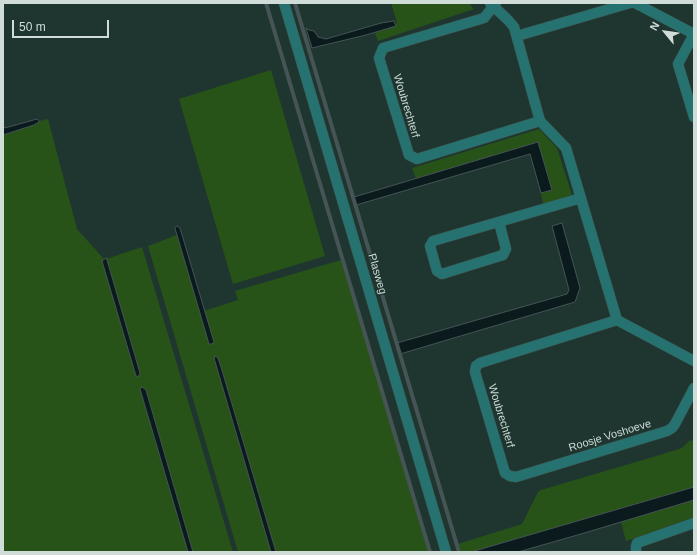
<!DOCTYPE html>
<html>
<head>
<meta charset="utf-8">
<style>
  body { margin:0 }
  #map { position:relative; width:697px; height:555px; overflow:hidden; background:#1f3630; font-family:Arial,sans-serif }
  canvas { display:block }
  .frame { position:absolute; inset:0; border:4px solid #cfdcd8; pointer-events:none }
  .north { position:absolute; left:645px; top:12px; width:40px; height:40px; -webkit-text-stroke:3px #1f3630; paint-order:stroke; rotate:299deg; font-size:11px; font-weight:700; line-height:16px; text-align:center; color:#cfdcd8 }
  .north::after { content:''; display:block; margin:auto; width:14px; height:18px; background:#cfdcd8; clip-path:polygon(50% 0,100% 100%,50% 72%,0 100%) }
  .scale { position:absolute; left:12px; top:20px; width:97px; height:18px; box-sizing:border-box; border:2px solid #cfdcd8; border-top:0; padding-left:5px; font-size:12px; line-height:14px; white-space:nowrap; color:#cfdcd8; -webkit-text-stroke:3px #1f3630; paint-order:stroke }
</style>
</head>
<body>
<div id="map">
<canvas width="697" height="555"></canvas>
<div class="frame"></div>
<div class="north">N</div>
<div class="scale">50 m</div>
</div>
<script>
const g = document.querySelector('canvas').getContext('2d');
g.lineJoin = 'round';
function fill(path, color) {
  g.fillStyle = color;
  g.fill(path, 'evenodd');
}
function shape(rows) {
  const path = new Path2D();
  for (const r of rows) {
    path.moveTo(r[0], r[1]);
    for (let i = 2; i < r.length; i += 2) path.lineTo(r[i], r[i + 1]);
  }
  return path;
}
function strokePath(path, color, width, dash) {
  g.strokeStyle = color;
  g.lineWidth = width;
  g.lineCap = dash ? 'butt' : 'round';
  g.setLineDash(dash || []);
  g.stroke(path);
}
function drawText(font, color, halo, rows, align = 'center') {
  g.font = font + ' Arial,sans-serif';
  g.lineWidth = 3;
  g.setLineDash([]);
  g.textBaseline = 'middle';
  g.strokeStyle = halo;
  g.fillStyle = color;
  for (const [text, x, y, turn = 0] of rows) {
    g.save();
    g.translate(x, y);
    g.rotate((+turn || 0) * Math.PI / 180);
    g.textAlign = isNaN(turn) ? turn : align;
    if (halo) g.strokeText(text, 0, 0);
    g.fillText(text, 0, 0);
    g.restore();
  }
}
const green = shape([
  [391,3,469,3,474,9,378,41,375,33,396,26,395,24,397,23],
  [271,70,325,256,233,284,179,99],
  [48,119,77,229,104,259,102,261,136,376,140,376,140,373,106,259,142,247,233,552,193,552,146,390,142,387,140,389,188,552,3,552,3,135,34,125,39,121],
  [539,129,557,148,572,195,543,204,541,193,552,190,538,142,416,179,412,168],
  [177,235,209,343,211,344,213,342,204,311,238,300,235,291,341,260,432,552,276,552,221,367,214,358,271,552,238,552,148,246],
  [694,440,694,487,471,552,461,552,458,544,522,524,538,492,541,490,663,454,682,448,689,441],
  [694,500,694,517,626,541,621,522]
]);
const water = shape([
  [394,21,396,26,366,35,312,48,306,28,309,30,314,31,318,37,326,39,381,23,394,21],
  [37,119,39,121,39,122,34,125,3,135,3,125,5,128,37,119],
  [538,142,552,190,541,193,530,154,356,205,354,197,538,142],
  [562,223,580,288,575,302,400,354,397,343,567,294,569,290,552,226,562,223],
  [177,226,180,228,214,342,212,344,209,344,177,235,175,229,175,227,177,226],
  [106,258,107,260,140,373,138,377,136,376,102,261,106,258],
  [215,356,218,358,221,367,276,552,271,552,214,358,215,356],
  [142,387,146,390,193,552,188,552,140,389,142,387],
  [694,487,694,500,581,534,518,552,471,552,694,487]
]);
const stream = shape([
  [266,3,430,552],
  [295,3,459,552]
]);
const minor = shape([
  [284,3,446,552],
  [490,3,508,20,514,27,540,121,566,148,617,320,480,363,476,366,475,372,505,473,510,476,516,477,667,431,672,428,675,424,694,388],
  [496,3,484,18,383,48,379,58,409,155,417,159,540,121],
  [635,3,694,34],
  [694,34,678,64,694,117],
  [517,36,630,3],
  [499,222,506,249,503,255,442,274,437,271,430,246,433,241,581,198],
  [617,320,694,361],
  [636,552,636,546,637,543,694,523]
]);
const streetNames = [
  ["Woubrechterf",406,106,73],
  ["Plasweg",377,274,74],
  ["Woubrechterf",501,416,73],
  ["Roosje Voshoeve",610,436,-17]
];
fill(green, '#285318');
fill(water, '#0b1a1d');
strokePath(water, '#465455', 1);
strokePath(stream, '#465455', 4);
strokePath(minor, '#3f544e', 11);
strokePath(minor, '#257270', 10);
drawText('11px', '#cfdcd8', '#1f3630', streetNames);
</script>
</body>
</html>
